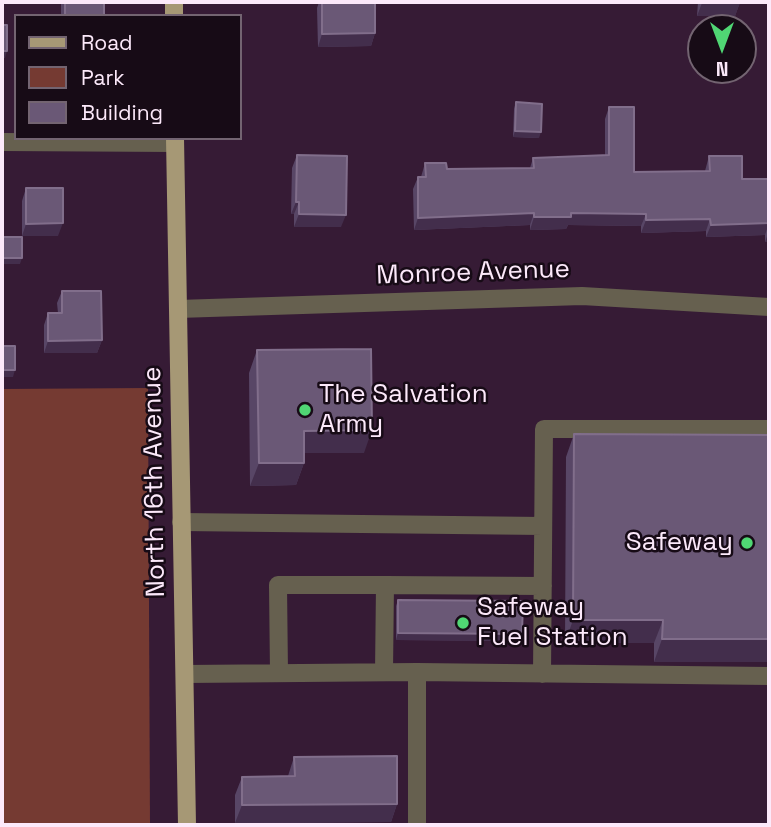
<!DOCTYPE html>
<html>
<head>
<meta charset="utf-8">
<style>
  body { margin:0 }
  #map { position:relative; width:771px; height:827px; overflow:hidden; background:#361b35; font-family:"Space Grotesk",sans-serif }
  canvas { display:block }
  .frame { position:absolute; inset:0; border:4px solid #fce9fa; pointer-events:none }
  .legend { position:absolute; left:14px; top:14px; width:228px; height:126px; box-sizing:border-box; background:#170b16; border:2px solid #736471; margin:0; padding:9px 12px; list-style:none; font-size:21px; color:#fce9fa }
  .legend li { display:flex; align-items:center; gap:14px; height:35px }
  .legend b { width:35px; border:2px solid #736471 }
  .north { position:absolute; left:687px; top:14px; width:70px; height:70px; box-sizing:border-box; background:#170b16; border:2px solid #736471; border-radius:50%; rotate:180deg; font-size:19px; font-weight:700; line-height:28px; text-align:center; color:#fce9fa }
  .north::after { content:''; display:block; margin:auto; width:24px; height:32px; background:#50d674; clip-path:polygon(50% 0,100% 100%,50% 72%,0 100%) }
</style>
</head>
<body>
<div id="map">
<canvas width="771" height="827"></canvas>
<div class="frame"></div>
<ul class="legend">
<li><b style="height:9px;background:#a69875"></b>Road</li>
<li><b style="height:19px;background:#753a32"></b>Park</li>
<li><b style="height:19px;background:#6a5876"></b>Building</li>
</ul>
<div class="north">N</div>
</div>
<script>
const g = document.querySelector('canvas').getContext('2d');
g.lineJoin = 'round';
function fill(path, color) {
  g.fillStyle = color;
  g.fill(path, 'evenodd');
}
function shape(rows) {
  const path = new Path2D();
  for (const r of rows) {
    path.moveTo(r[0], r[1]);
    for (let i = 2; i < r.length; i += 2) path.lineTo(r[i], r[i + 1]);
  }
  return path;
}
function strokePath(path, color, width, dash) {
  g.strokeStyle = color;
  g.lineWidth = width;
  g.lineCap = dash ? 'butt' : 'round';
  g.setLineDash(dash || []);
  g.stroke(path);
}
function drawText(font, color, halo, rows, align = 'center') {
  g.font = font + ' "Space Grotesk",sans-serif';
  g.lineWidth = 5;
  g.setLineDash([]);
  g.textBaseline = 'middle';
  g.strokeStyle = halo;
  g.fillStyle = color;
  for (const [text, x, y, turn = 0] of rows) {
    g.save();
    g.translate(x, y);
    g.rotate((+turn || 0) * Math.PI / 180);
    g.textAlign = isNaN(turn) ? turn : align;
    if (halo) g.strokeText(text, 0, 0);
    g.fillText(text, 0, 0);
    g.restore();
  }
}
const green = shape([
  [148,388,150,825,2,825,2,389]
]);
const minor = shape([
  [2,142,175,143],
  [178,309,582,296,769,307],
  [181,522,543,526],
  [385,585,543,586],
  [279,673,278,585,385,585,384,672],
  [185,674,417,672],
  [542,674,544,429,769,429],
  [417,825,417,672,769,676]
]);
const major = shape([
  [174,2,174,16],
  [175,138,187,825]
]);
const wall = shape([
  [61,2,104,2,104,16,61,16],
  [319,2,375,2,375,33,371,46,318,47,317,8],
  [698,2,740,2,735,16,697,16],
  [516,102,539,138,513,137,514,109],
  [609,107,634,172,705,171,709,156,742,179,769,179,769,242,765,242,765,235,706,237,706,231,641,233,641,226,568,225,566,229,530,230,530,225,414,230,413,189,418,177,421,177,425,163,447,169,530,168,533,158,605,155,605,119],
  [297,155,341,227,294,227,294,214,291,214,292,168],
  [26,188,58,236,22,236,22,201],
  [62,291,102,340,97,353,44,353,44,325,48,313,58,313,57,303],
  [257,350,364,453,304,453,304,463,296,485,250,486,249,373],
  [574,434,769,435,769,662,654,662,654,643,565,643,566,457],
  [398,600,520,641,396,640,396,606],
  [294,757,397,804,391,822,235,823,235,795,242,777,288,776]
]);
const shadedWall = shape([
  [702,3,740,3,735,16,697,16],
  [375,33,371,46,318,47,322,34],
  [2,51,7,51,5,58,2,58],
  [515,131,541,132,539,138,513,137],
  [296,202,299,202,294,214,291,214],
  [534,213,530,225,414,230,418,218],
  [571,213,646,214,641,226,568,225,566,229,530,230,534,217],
  [299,214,346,215,341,227,294,227],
  [710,219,706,231,641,233,646,220],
  [63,223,58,236,22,236,26,224],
  [769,223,765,235,706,237,711,225],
  [769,231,769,242,765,242],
  [2,258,22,258,20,264,2,264],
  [102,340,97,353,44,353,48,341],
  [2,370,15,370,13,377,2,377],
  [372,430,364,453,296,453,304,431],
  [259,463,304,463,296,485,250,486],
  [573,620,663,620,654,643,565,643],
  [398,633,522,634,520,641,396,640],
  [662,639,769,639,769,662,654,662],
  [397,804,391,822,235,823,242,805]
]);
const building = shape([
  [65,2,104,2,104,16,65,16,65,2],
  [322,2,375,2,375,33,322,34,322,2],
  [702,2,740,2,740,3,702,3,702,2],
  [2,25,7,25,7,51,2,51,2,25],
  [516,102,542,104,541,132,515,131,516,102],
  [609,107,634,107,634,172,710,171,709,156,742,156,742,179,769,179,769,223,711,225,710,219,646,220,646,214,571,213,571,217,534,217,534,213,418,218,418,177,426,177,425,163,446,163,447,169,534,168,533,158,609,155,609,107],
  [297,155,347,156,346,215,299,214,299,202,296,202,297,155],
  [26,188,63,188,63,223,26,224,26,188],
  [2,237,22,237,22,258,2,258,2,237],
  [62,291,101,291,102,340,48,341,48,313,62,313,62,291],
  [2,346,15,346,15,370,2,370,2,346],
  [371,349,372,430,304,431,304,463,259,463,257,350,371,349],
  [574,434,769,435,769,639,662,639,663,620,573,620,574,434],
  [398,600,523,601,522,634,398,633,398,600],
  [397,756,397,804,242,805,242,777,295,776,294,757,397,756]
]);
const markers = [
  [305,410,7,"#50d674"],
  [747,543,7,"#50d674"],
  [463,623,7,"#50d674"]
];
const streetNames = [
  ["Monroe Avenue",473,273,-2],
  ["North 16th Avenue",155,482,-91]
];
const poiNames = [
  ["The Salvation",319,395],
  ["Army",319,425],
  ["Safeway",733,543,"right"],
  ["Safeway",477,608],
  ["Fuel Station",477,638]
];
fill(green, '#753a32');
strokePath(minor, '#66604f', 18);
strokePath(major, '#a69875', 18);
fill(wall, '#584666');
fill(shadedWall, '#432e4c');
fill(building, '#6a5876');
strokePath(building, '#816e8b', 2);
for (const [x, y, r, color] of markers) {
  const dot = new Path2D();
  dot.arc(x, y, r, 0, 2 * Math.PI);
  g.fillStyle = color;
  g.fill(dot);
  strokePath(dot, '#170b16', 2.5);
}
drawText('26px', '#fce9fa', '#170b16', streetNames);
drawText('26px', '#fce9fa', '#170b16', poiNames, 'left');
</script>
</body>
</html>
